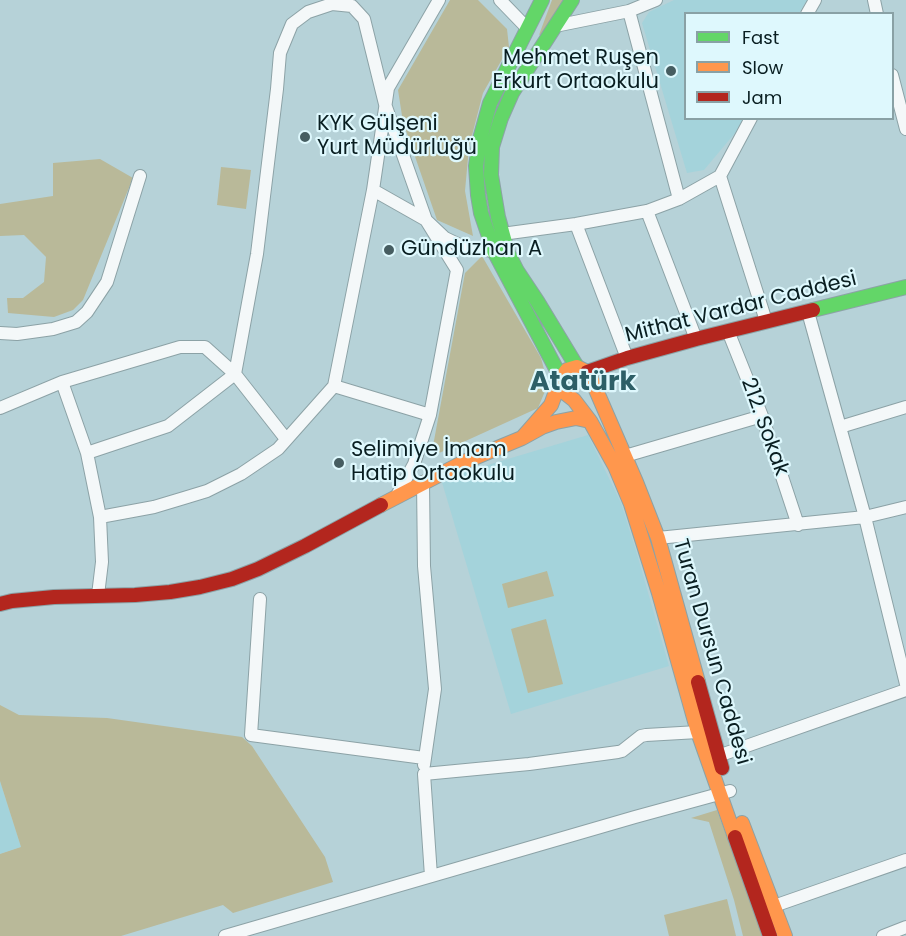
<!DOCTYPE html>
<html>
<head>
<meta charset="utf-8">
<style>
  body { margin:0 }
  #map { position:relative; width:906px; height:936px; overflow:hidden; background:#b6d2d8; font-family:Poppins,sans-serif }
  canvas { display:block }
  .legend { position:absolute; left:684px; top:12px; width:210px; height:108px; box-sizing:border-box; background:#def8fd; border:2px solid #89a1a5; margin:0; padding:8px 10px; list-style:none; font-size:18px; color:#091e21 }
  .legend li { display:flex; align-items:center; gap:12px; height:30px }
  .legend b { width:30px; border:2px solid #89a1a5 }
</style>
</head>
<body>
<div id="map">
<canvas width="906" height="936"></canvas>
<ul class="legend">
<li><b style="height:8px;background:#63d668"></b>Fast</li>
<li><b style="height:8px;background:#ff974d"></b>Slow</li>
<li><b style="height:8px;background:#b3261e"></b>Jam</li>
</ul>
</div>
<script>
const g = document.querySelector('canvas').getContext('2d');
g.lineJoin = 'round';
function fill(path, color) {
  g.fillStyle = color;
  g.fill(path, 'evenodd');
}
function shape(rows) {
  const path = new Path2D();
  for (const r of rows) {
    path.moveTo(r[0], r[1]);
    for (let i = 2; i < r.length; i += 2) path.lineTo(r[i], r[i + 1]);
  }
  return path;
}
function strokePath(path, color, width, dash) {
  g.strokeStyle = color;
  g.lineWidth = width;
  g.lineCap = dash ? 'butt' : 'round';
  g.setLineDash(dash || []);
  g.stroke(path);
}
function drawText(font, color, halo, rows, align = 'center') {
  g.font = font + ' Poppins,sans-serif';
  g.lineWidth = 4.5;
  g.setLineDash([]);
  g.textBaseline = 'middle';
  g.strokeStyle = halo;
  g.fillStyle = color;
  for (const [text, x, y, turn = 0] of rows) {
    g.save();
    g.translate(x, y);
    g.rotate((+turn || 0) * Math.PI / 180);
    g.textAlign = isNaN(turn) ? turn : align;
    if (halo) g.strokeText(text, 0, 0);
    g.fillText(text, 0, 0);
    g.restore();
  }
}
const built = shape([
  [674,0,807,0,799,13,686,14,686,118,743,119,735,133,704,170,687,173,642,23,649,12],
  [588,435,621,503,637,554,669,666,511,714,441,479],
  [0,781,21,847,0,854]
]);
const green = shape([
  [450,0,478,0,507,29,509,47,483,93,469,147,465,191,473,236,437,220,403,122,398,90],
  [552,0,564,0,542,34,539,35],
  [100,159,133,178,83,300,73,310,54,317,8,313,7,298,23,298,44,282,46,257,24,235,0,236,0,204,53,196,53,163],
  [221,167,251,170,246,209,217,205],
  [482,256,541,358,548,384,538,408,437,454,433,446,465,273],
  [547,571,554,596,508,608,502,584],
  [546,619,563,684,528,693,511,629],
  [0,705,19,715,107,718,242,737,252,746,325,857,333,882,233,913,223,905,121,936,0,936,0,854,21,847,0,781],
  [717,810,763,936,743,936,734,900,709,822,691,818],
  [727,899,736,936,669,936,664,915]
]);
const street = shape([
  [500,0,528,29],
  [874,0,877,14],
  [629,11,656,0],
  [807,14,815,0],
  [555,26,629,11,679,199],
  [892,75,906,129],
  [720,176,766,321],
  [373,190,388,88,439,0],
  [647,211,696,339],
  [576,224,627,358],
  [502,234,576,224,647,211,679,199,720,176,751,118],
  [808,312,865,517,906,684],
  [728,331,762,416,798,525],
  [0,333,17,334,53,329,76,322,87,312,107,282,140,176],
  [235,374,257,254,277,89,280,53,292,24,308,12,332,4,352,6,364,19,385,104,426,220,445,238,466,248,494,251],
  [62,382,87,453],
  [334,386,373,190,426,220,457,270,430,415],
  [0,408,62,382,180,347,205,347,235,374],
  [840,427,906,407],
  [625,456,762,416],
  [423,482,424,566,435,689,424,765],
  [100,517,154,507,184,498,207,491,241,474,278,449,334,386,430,415,414,464,396,497],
  [658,538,865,517,906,507],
  [98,595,102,562,100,517,87,453,168,426,235,374,286,439],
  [260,599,251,735,424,758],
  [718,756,906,690],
  [431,876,424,774,529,764,618,752,622,751,641,736,646,735,698,732],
  [774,906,906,860],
  [225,936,635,817,730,791],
  [883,936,906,927]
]);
const fast = shape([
  [542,0,490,103,480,139,476,166,478,195,481,213,494,251,561,378,561,388,565,393],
  [572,0,512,93,501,118,492,147,491,175,498,217,508,253,517,271,537,301,577,367],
  [813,310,906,287]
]);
const slow = shape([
  [565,393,574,400,590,421,615,466,631,504,659,593,698,732,735,837],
  [522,438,551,405,561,378,567,370,577,367,587,372,590,376,636,482,658,538,698,682],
  [381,505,464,462,522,438,542,427,556,422,576,418,590,421],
  [742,823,785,936]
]);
const jam = shape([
  [587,372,627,358,696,339,813,310],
  [0,604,12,601,54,597,135,595,170,592,200,587,232,579,258,569,305,546,381,505],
  [698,682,722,768],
  [735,837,770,936]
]);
const markers = [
  [671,71,6,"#465d61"],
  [305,137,6,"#465d61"],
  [389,250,6,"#465d61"],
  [339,463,6,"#465d61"]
];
const poiNames = [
  ["Mehmet Ruşen",659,59,"right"],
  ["Erkurt Ortaokulu",659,83,"right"],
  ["KYK Gülşeni",317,125],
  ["Yurt Müdürlüğü",317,149],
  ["Gündüzhan A",401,250],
  ["Selimiye İmam",351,451],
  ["Hatip Ortaokulu",351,475]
];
const streetNames = [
  ["Mithat Vardar Caddesi",741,308,-14],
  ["212. Sokak",764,427,70],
  ["Turan Dursun Caddesi",711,652,74]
];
const districtNames = [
  ["Atatürk",583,383]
];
fill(built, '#a4d3db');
fill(green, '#b9b999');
strokePath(street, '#8ca2a6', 14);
strokePath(fast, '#8ca2a6', 16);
strokePath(slow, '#8ca2a6', 16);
strokePath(jam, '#8ca2a6', 16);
strokePath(street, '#f4f8f9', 12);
strokePath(fast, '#63d668', 14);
strokePath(slow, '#ff974d', 14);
strokePath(jam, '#b3261e', 14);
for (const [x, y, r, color] of markers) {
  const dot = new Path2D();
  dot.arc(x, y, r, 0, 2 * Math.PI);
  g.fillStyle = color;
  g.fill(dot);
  strokePath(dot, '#def8fd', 2);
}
drawText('21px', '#091e21', '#def8fd', poiNames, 'left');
drawText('21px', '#091e21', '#def8fd', streetNames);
drawText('bold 27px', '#2d5f67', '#def8fd', districtNames);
</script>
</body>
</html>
